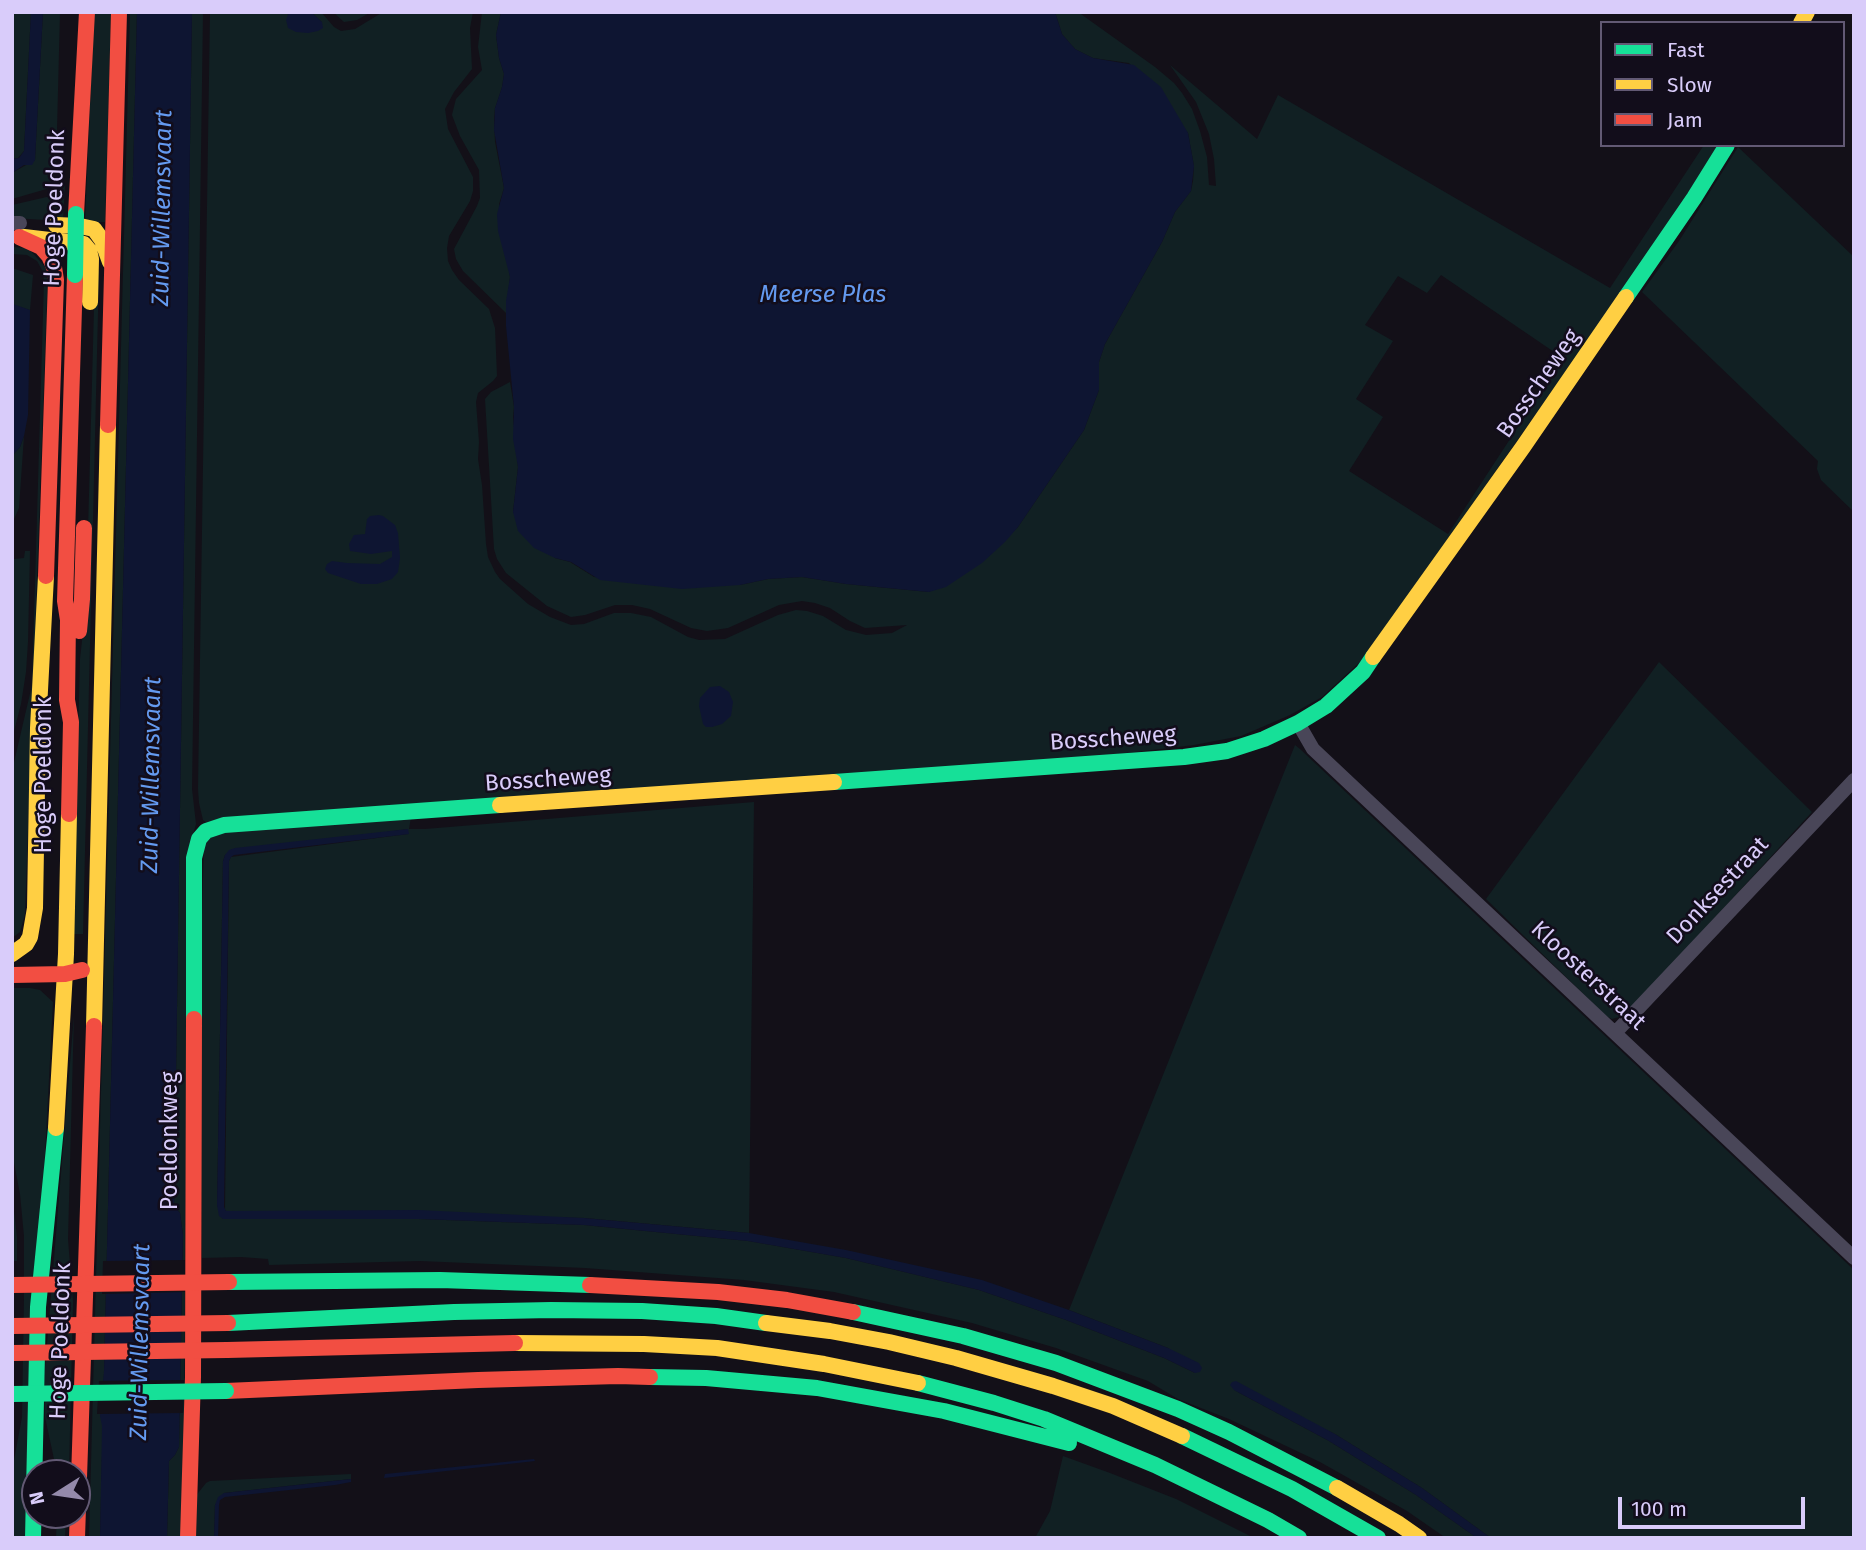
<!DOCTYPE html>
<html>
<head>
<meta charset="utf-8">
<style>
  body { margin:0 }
  #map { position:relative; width:1866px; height:1550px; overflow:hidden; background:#131018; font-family:"Fira Sans",sans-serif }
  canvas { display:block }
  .frame { position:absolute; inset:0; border:14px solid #d9ccfa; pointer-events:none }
  .legend { position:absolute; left:1600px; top:21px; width:245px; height:126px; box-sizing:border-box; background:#120d1b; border:2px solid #625974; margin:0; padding:9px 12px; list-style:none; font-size:21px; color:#d9ccfa }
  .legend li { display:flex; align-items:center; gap:14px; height:35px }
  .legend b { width:35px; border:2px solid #625974 }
  .north { position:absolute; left:21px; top:1459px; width:70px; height:70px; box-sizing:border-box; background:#120d1b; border:2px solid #625974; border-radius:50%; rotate:258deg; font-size:19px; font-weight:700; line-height:28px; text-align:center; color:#d9ccfa }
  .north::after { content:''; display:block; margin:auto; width:24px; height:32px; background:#948aab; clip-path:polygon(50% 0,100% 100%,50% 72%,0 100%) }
  .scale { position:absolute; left:1618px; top:1497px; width:187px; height:32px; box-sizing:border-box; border:4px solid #d9ccfa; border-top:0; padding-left:9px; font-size:21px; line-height:24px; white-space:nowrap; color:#d9ccfa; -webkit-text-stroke:5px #120d1b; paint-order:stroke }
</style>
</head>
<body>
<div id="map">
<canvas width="1866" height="1550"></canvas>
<div class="frame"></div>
<ul class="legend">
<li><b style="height:9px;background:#16e098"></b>Fast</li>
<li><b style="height:9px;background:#ffcf43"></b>Slow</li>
<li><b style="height:9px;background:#f24e42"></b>Jam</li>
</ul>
<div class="north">N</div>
<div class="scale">100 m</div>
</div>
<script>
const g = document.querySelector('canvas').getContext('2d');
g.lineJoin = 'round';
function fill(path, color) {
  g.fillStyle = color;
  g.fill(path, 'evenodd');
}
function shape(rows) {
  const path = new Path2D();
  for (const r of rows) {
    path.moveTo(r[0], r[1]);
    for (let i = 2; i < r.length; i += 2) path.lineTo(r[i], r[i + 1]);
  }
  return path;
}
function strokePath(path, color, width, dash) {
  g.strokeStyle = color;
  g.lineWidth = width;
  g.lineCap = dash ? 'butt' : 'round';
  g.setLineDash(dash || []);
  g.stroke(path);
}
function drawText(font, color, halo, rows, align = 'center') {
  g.font = font + ' "Fira Sans",sans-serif';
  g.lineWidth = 5;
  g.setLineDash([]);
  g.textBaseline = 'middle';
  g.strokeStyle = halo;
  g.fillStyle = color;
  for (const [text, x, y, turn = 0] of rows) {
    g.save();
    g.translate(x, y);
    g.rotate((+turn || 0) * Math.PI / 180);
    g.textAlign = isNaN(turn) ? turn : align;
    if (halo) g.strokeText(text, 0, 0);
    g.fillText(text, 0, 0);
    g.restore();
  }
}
const green = shape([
  [12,12,31,12,24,151,18,158,12,159],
  [43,12,60,12,56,169,54,184,50,188,12,199,12,173,35,160],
  [94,12,111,12,105,222,85,222],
  [130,12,137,12,100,1538,89,1538],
  [192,12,203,12,192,789,196,824,189,849,183,1538,167,1538,169,1461,175,1455,179,1447,183,1235,180,1213,174,1206],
  [210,12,289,12,287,14,322,22,311,12,321,12,334,27,341,31,355,29,383,12,473,12,470,28,472,69,454,92,445,109,448,129,473,177,473,191,470,201,449,236,447,248,448,261,452,270,459,280,489,309,495,328,497,376,493,381,478,393,476,402,479,442,478,459,482,485,486,544,488,557,495,572,500,579,528,604,550,617,571,625,584,624,614,613,631,613,651,617,688,637,699,640,725,639,778,615,796,610,807,611,823,616,846,630,866,635,892,633,907,625,865,628,850,621,830,608,815,603,802,601,779,605,728,628,707,631,691,628,650,609,632,605,615,605,585,615,571,617,547,606,506,573,497,559,494,549,485,399,491,392,510,382,514,407,513,417,518,467,513,512,555,558,570,562,594,577,721,585,740,585,768,579,802,577,846,584,929,592,989,556,1018,527,1084,430,1099,390,1099,362,1105,344,1162,242,1175,212,1191,191,1193,181,1194,166,1188,133,1129,63,1093,58,1075,49,1062,34,1055,12,1078,12,1155,67,1174,83,1182,93,1192,109,1200,131,1207,157,1209,185,1216,186,1214,159,1209,134,1196,102,1170,65,1257,139,1278,95,1610,288,1704,145,1721,145,1695,189,1362,660,1322,697,1290,715,1241,736,1194,745,1101,756,206,822,203,820,199,803,198,789],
  [1441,275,1563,358,1448,534,1349,471,1383,417,1356,399,1393,341,1365,325,1398,276,1427,293],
  [333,12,371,12,357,20,344,22],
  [482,12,501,12,496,35,499,58,504,74,502,87,495,108,494,119,495,142,504,188,499,204,510,277,506,313,463,271,456,259,454,249,477,206,480,198,479,170,460,136,452,115,456,99,482,70,478,47],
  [1738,147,1854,257,1854,512,1821,480,1817,469,1818,461,1642,292,1679,241],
  [65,185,63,221,12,218,12,205,51,196],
  [12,247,28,248,48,270,25,914,20,932,12,938,12,771,32,685,44,280,42,270,37,261,27,255,12,254],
  [12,268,33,275,30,310,13,305,12,316],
  [95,271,99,271,83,934,73,934,80,659,86,605],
  [24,436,19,508,14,519,12,519,12,456,20,447],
  [12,549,14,559,24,558,25,551,30,551,28,642,26,672,21,704,12,739],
  [1659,662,1812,812,1627,1013,1619,1017,1612,1019,1606,1016,1486,899],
  [1295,745,1300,749,1854,1270,1854,1538,1491,1538,1422,1488,1335,1434,1234,1390,1329,1441,1416,1495,1477,1538,1446,1538,1407,1511,1320,1462,1229,1419,1178,1399,1148,1381,1056,1348,972,1323,834,1292,744,1280,585,1268,420,1261,269,1265,268,1259,241,1257,202,1258,199,1022,204,842,216,833,411,817,409,829,425,829,754,802,749,1233,584,1218,228,1212,225,1210,229,861,231,857,408,834,408,829,225,855,223,861,217,1205,223,1219,419,1219,584,1225,748,1241,846,1258,979,1290,1066,1320,1164,1358,1195,1373,1168,1348,1069,1310],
  [12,988,30,988,40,990,53,1002,25,1538,12,1538,12,1471,22,1417,24,1299,24,1236,20,1194,12,1152],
  [74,1015,68,1239,73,1302,69,1473,57,1473,45,1417,44,1380],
  [12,1194,17,1237,17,1261,12,1261],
  [1063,1456,1110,1473,1176,1499,1254,1538,1035,1538,1050,1511],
  [351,1474,351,1479,224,1493,215,1505,214,1538,193,1538,195,1497,206,1483,210,1481],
  [57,1515,66,1515,65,1538,56,1538]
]);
const water = shape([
  [31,12,43,12,35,160,32,165,24,165,12,173,12,159,19,158,24,151],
  [137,12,192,12,174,1206,180,1213,183,1235,179,1447,175,1455,169,1461,167,1538,100,1538,102,1426,100,1416,104,1371],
  [289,12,311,12,322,22,323,28,318,31,308,33,296,32,288,28,286,20],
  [501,12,1055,12,1062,34,1075,49,1093,58,1134,65,1161,87,1188,133,1194,166,1191,191,1175,212,1162,242,1105,344,1099,362,1099,390,1084,430,1018,527,1005,542,982,563,946,587,929,592,846,584,802,577,768,579,740,585,682,589,600,580,571,562,555,558,534,548,518,531,513,512,518,467,513,439,514,407,506,326,506,301,510,277,498,231,497,214,504,188,494,130,495,108,502,87,504,74,499,58,496,35],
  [13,304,30,310,28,415,24,436,20,447,12,456],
  [379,515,383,516,395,525,398,533,400,558,398,572,392,579,377,584,361,584,328,573,325,569,327,564,332,561,347,563,380,564,392,557,392,551,371,554,350,551,349,544,354,535,365,534,367,519,370,516],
  [720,686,729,692,733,702,731,716,722,724,712,727,706,727,703,724,699,706,700,698,710,687],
  [408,829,409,834,234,855,231,857,229,861,224,1207,226,1211,419,1210,584,1218,749,1233,846,1250,982,1280,1069,1310,1168,1348,1199,1363,1202,1368,1200,1372,1195,1373,1164,1358,1066,1320,979,1290,846,1258,748,1241,584,1225,419,1219,223,1219,219,1216,217,1205,223,861,225,855,229,850,235,848],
  [1236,1381,1335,1434,1422,1488,1491,1538,1477,1538,1416,1495,1329,1441,1234,1390,1230,1385,1232,1382],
  [534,1459,535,1461,384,1478,385,1474],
  [351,1479,351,1482,335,1485,225,1497,220,1500,219,1505,218,1538,214,1538,215,1505,218,1497,224,1493]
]);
const pier = shape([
  [186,1260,185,1292,102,1294,103,1261],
  [184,1380,183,1413,97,1414,99,1381]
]);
const street = shape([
  [12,223,20,223],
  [1298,723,1313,749,1854,1258],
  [1615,1033,1854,780]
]);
const fast = shape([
  [1626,297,1694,198,1727,145],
  [834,782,1184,757,1227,751,1264,739,1298,723,1326,706,1363,672,1373,657],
  [194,1019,194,858,199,839,206,831,224,825,500,805],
  [229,1282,440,1280,590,1285],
  [853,1312,963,1336,1056,1363,1178,1409,1229,1432,1337,1488],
  [228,1323,454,1312,551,1310,642,1311,716,1316,766,1323],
  [650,1377,706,1378,817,1388,944,1411,1069,1443],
  [918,1383,994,1403,1044,1419,1155,1465,1268,1520,1299,1538],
  [1182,1436,1292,1489,1378,1538],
  [33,1538,38,1307,56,1128]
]);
const slow = shape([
  [1801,23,1807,12],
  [56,225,80,226,94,229,102,240,110,262],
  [24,237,84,244,89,250,91,259,90,302],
  [1373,657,1523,447,1626,297],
  [500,805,834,782],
  [12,954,26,944,30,937,35,908,38,728,46,576],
  [94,1026,108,425],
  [56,1128,66,954,69,814],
  [766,1323,830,1331,889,1342,956,1358,1053,1386,1113,1406,1182,1436],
  [515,1343,644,1344,717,1348,824,1364,918,1383],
  [1337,1488,1399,1524,1419,1538]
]);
const jam = shape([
  [76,214,87,12],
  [19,237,41,247,49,256,54,267,56,280,46,576],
  [108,425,119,12],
  [79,631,82,599,84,528],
  [69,814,71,722,67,700,68,620,65,601,75,275],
  [12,975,65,974,82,970],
  [590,1285,718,1292,787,1300,853,1312],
  [227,1350,515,1343],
  [226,1391,478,1380,618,1376,650,1377],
  [77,1538,94,1026],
  [188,1538,193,1377,194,1019]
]);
const fastBridge = shape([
  [75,275,76,214],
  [12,1394,226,1391]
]);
const jamBridge = shape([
  [12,1285,229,1282],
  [12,1326,228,1323],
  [12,1353,227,1350]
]);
const streetNames = [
  ["Hoge Poeldonk",55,208,-88],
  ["Bosscheweg",1539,384,-55],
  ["Bosscheweg",1113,739,-4],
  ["Hoge Poeldonk",45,775,-90],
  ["Bosscheweg",548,780,-4],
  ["Donksestraat",1718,891,-47],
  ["Kloosterstraat",1588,976,43],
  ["Poeldonkweg",171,1141,-90],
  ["Hoge Poeldonk",61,1341,-88]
];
const waterNames = [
  ["Zuid-Willemsvaart",163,208,-89],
  ["Meerse Plas",823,295],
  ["Zuid-Willemsvaart",152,775,-89],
  ["Zuid-Willemsvaart",141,1342,-89]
];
fill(green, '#112023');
fill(water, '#0e1532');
fill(pier, '#131018');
strokePath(street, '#494658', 14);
strokePath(fast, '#16e098', 16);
strokePath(slow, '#ffcf43', 16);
strokePath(jam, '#f24e42', 16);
strokePath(fastBridge, '#16e098', 16);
strokePath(jamBridge, '#f24e42', 16);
drawText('23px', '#d9ccfa', '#120d1b', streetNames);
drawText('italic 24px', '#649af0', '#120d1b', waterNames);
</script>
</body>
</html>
